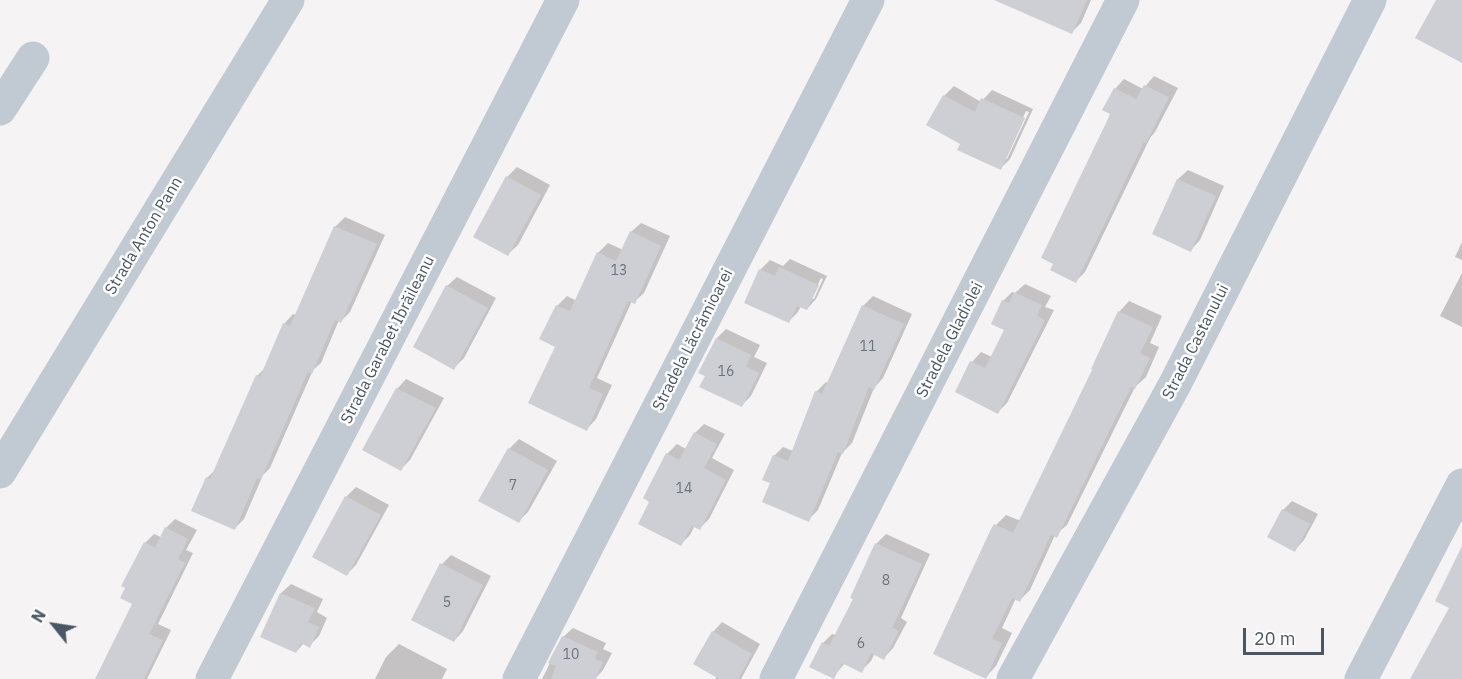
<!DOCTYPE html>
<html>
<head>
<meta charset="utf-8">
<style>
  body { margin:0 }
  #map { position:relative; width:1462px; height:679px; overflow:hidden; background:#f5f3f3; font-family:"IBM Plex Sans",sans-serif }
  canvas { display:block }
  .north { position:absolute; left:24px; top:595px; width:60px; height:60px; -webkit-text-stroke:4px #fff; paint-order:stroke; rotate:300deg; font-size:16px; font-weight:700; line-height:24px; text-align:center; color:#4a5661 }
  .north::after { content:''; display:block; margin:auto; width:21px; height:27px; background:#4a5661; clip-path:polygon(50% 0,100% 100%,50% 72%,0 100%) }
  .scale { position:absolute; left:1243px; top:628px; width:81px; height:27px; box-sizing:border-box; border:3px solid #4a5661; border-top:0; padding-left:8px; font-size:18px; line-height:21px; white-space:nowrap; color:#4a5661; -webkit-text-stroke:4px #fff; paint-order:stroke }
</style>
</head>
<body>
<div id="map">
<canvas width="1462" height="679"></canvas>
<div class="north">N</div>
<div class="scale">20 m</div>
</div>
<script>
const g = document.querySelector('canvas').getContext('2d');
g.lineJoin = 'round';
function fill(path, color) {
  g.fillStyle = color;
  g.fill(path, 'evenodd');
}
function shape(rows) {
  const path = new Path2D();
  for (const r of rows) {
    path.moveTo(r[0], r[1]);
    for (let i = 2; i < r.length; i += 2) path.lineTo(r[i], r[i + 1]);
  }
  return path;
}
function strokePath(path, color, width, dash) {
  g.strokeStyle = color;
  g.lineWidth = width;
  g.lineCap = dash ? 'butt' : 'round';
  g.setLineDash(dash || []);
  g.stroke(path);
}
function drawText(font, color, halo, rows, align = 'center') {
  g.font = font + ' "IBM Plex Sans",sans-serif';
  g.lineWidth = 5;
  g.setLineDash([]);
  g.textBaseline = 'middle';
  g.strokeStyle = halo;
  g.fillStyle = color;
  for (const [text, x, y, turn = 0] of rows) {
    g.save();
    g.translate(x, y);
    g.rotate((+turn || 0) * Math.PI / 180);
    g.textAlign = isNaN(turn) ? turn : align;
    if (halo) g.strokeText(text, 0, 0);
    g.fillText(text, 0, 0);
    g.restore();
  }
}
const shadow = shape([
  [1031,0,1091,0,1081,23,1072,32],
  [1154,76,1178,88,1155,132,1150,138,1085,272,1076,281,1115,89,1124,79,1143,89],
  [954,86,981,102,992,90,1033,109,1010,159,1000,169,962,143,928,124,944,96],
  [1026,111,1029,112,1007,159,1004,159],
  [517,167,550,185,518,245,508,254,475,237,507,177],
  [1188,170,1224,186,1200,240,1191,250,1154,233,1178,179],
  [345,217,385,235,350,312,341,321,339,320,321,363,313,370,270,468,263,475,244,519,235,528,207,478,215,470,257,376,265,368,284,324,293,314,296,315,335,227],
  [641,223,670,236,644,293,634,302,632,301,597,378,612,385,596,419,587,429,557,346,557,306,567,296,577,301,598,253,608,243,623,250,631,232],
  [1462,242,1462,260,1455,257],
  [790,259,827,276,816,299,807,309,801,306,798,312,788,322,760,270,770,260,783,266],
  [821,278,823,279,814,299,811,299],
  [1462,273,1462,327,1440,316],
  [457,277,496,298,464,358,454,368,447,286],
  [1025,284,1051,296,1045,307,1054,310,1007,403,998,412,957,392,972,362,981,352,992,357,1006,329,1003,301,1012,292,1015,293],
  [873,296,912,314,883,378,874,388,852,443,842,453,818,510,808,520,772,483,774,456,783,447,793,451,816,392,826,382,828,383,863,306],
  [1129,301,1162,316,1150,343,1159,347,1146,377,1135,387,1067,525,1055,535,1030,590,1020,600,1016,598,1002,628,1012,633,996,666,986,677,996,525,1006,515,1021,521,1094,369,1119,312],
  [726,329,760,345,754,357,767,363,751,396,741,406,707,375,717,338],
  [406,379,444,398,410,460,401,469,397,389],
  [704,424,725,434,712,458,734,470,709,519,700,528,695,525,690,535,681,544,651,501,667,454,677,444,686,449,695,433],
  [519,439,557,461,528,512,519,521,480,500,509,449],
  [356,487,389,505,356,565,347,574,314,557,346,497],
  [1292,501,1318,514,1304,540,1295,550,1283,510],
  [175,519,197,530,186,550,193,553,158,624,171,630,147,679,102,679,134,603,145,543,154,534,161,537,166,528],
  [886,534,930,554,901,618,907,622,893,648,884,658,875,653,871,661,861,671,845,663,833,677,823,643,832,634,836,635,855,598,852,597,877,543],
  [451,555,491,576,463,631,454,641,442,564],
  [291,584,323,599,317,612,327,618,319,636,309,646,304,643,296,652,262,636,281,593],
  [722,622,760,644,741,679,715,679,717,676,713,632],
  [573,628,606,643,603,649,612,653,603,670,595,679,542,679,563,637],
  [399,644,447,669,442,679,375,679,386,657]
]);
const building = shape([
  [994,0,1087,0,1072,34],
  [1436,0,1462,0,1462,63,1415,38],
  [1144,85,1169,97,1146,143,1144,142,1076,283,1050,270,1053,264,1041,258,1106,123,1110,114,1102,110,1114,88,1136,99],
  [943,95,975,112,981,98,1025,118,1001,170,957,150,960,144,926,125],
  [506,176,541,195,508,256,473,237],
  [1177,179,1216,196,1191,252,1152,234],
  [334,226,377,244,341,323,335,320,312,374,308,372,261,479,257,478,235,530,191,511,206,477,210,479,256,375,260,377,283,323,290,326],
  [630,231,661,246,635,304,628,301,589,388,603,394,587,431,528,403,555,347,539,339,556,305,570,311,597,252,616,261],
  [779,267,819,285,807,310,797,306,789,323,744,303,759,269,775,276],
  [446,285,488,308,454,370,413,347],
  [1014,292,1042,305,1037,316,1045,320,998,414,955,392,970,361,985,368,1004,330,991,324,1002,300,1009,303],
  [862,305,904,324,874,390,869,387,843,454,838,452,809,522,762,502,770,483,762,480,773,455,788,461,815,391,822,394],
  [1118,311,1153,327,1140,353,1150,358,1135,389,1131,387,1057,538,1051,535,1020,602,1012,598,992,639,1002,643,986,679,933,654,991,529,994,524,1013,533,1092,370,1091,369],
  [716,338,751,355,746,366,759,373,742,407,699,387,705,376,698,373],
  [396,388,436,408,401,471,362,450],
  [694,432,717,444,704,468,726,480,700,530,692,526,681,546,638,524,649,502,643,498,666,453,679,460],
  [508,448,548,470,519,523,478,501],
  [345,496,381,515,347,576,312,557],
  [1282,509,1310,524,1295,552,1267,537],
  [165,527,188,539,178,559,185,563,149,634,163,640,144,679,95,679,132,604,120,598,125,588,121,586,144,542,155,548],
  [875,543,922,564,892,628,899,631,884,660,871,653,862,673,842,663,834,679,809,667,822,642,829,646,853,599,850,598],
  [1462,546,1462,679,1410,679,1449,608,1435,601],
  [440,563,483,585,454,642,411,620],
  [280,593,315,608,308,622,319,627,310,648,301,643,296,653,260,637],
  [712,631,752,654,738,679,719,679,693,664],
  [562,636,598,652,595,659,603,662,596,679,551,679,556,666,548,663]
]);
const minor = shape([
  [0,109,33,58],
  [0,472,288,0],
  [212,679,563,0],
  [519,679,868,0],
  [776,679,1123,0],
  [1013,679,1175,384,1370,0],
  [1361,679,1462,485]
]);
const numberNames = [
  ["13",619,271],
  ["11",868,347],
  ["16",726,372],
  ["7",513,486],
  ["14",684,489],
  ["8",886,581],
  ["5",447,603],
  ["6",861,644],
  ["10",571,655]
];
const streetNames = [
  ["Strada Anton Pann",144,236,-59],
  ["Strada Garabet Ibrăileanu",388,340,-63],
  ["Stradela Lăcrămioarei",693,340,-63],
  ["Stradela Gladiolei",950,340,-63],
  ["Strada Castanului",1196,342,-63]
];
fill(shadow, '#0003');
fill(building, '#cdcfd5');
strokePath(minor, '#c1cad2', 33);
drawText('14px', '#6b747e', null, numberNames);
drawText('16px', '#4a5661', '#fff', streetNames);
</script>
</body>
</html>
